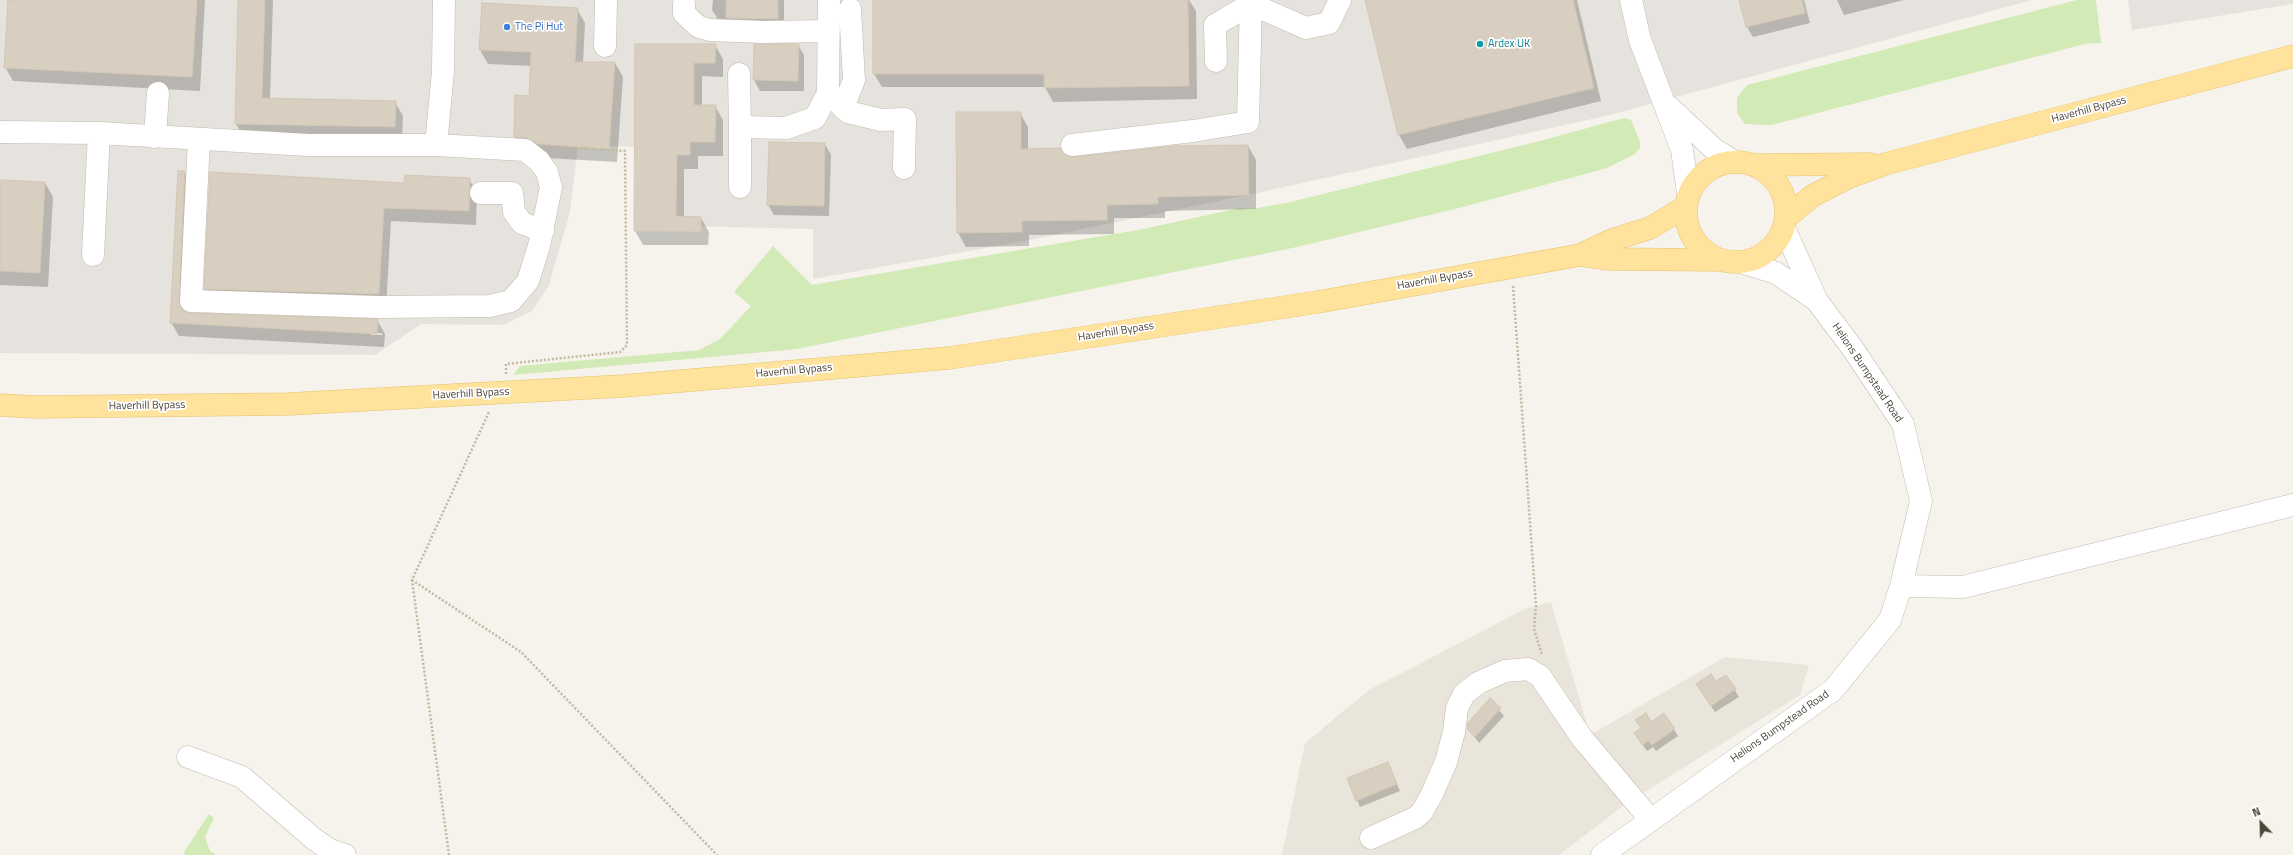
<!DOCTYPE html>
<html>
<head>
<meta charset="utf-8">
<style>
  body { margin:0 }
  #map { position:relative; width:2293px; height:855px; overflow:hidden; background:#f6f3ec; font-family:"Titillium Web",sans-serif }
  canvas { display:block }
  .north { position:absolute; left:2241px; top:803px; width:40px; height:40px; -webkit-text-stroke:3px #fff; paint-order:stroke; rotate:337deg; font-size:11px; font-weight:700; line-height:16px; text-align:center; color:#4b4439 }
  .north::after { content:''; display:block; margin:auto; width:14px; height:18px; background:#4b4439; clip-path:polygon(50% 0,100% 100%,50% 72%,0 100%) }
</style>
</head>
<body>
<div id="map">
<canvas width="2293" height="855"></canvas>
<div class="north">N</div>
</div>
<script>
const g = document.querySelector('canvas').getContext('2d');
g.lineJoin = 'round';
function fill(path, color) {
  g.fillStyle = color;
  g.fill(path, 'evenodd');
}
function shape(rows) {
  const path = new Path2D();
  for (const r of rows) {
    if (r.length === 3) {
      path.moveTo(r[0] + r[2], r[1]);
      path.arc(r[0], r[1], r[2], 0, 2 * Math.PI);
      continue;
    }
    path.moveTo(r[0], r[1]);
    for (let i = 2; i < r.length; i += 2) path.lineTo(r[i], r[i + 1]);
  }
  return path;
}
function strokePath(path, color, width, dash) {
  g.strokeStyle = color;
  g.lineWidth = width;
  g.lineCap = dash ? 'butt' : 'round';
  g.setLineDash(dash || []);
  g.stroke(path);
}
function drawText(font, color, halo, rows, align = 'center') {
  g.font = font + ' "Titillium Web",sans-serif';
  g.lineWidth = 3.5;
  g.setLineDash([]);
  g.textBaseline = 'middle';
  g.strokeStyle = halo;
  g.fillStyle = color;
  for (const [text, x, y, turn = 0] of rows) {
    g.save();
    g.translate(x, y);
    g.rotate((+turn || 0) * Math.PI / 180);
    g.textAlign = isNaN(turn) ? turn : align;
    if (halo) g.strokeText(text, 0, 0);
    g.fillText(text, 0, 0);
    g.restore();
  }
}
const residential = shape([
  [1551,602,1590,735,1725,657,1809,665,1800,695,1627,803,1559,855,1282,855,1305,743,1369,690,1525,609]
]);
const industrial = shape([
  [0,0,2032,0,1610,115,1257,193,1025,241,813,279,813,229,640,225,640,147,578,145,570,212,549,285,532,311,503,325,421,324,375,355,0,353],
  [2128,0,2293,0,2293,4,2132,30]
]);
const green = shape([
  [2077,0,2096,0,2101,43,2085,44,1771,125,1745,124,1737,113,1737,98,1747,85],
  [1624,118,1631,120,1640,142,1640,148,1635,154,1607,168,1463,207,1297,247,797,349,513,375,520,366,699,350,720,339,751,306,734,292,773,246,812,285,1138,230,1240,208,1251,209,1286,203,1540,141],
  [209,814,214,818,205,837,210,851,216,855,185,855,184,852]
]);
const shadow = shape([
  [9,0,205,0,200,91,13,81,5,67],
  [239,0,273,0,270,99,395,102,403,116,402,141,244,137,236,124],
  [713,0,784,0,784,29,719,21,712,10],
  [874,0,1189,0,1196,11,1197,99,1053,102,1045,87,882,87,874,74],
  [1366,0,1577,0,1601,101,1407,149,1399,135],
  [1740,0,1804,0,1810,23,1753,37,1747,27],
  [1837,0,1904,0,1844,15],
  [577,9,585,23,583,63,615,63,623,77,617,162,547,158,523,150,515,137,530,97,531,66,488,64,480,50],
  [636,45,715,45,723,59,723,77,702,76,702,106,715,106,723,120,723,156,698,156,698,169,684,169,684,217,701,218,709,232,708,245,643,245,635,231],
  [755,45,798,45,804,55,804,91,760,91,754,80],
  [1020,113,1028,127,1028,150,1073,158,1248,146,1256,160,1256,209,1165,211,1165,218,1114,218,1114,234,1029,235,1029,246,966,247,958,233],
  [825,144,831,155,829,216,774,215,768,205],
  [184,172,192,186,186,313,377,320,385,334,384,347,179,336,171,322],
  [371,333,382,333,382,335,371,335],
  [469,179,477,193,476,225,391,221,386,308,213,302,205,289,405,184],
  [0,181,45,183,53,197,48,287,0,285],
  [1726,676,1739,697,1715,712,1701,691],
  [1490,700,1504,716,1479,743,1468,729],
  [1664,714,1678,736,1656,751,1653,747,1647,751,1639,740,1642,729,1636,721,1651,723],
  [1388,764,1400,791,1360,807,1357,800]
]);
const building = shape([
  [8,0,197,0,192,77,4,68,8,0],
  [238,0,265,0,262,98,396,101,395,127,235,124,238,0],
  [726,0,778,0,778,19,726,18,726,0],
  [873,0,1188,0,1189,86,1044,88,1044,74,873,74,873,0],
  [1365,0,1573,0,1594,88,1398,135,1365,0],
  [1739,0,1802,0,1805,13,1746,27,1739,0],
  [482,3,578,8,575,62,615,62,609,149,538,144,526,138,514,137,515,95,529,96,531,52,479,50,482,3],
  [635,44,716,44,715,63,694,63,694,105,716,105,715,142,690,142,690,155,677,155,676,216,701,217,701,232,634,231,635,44],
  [754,44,799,44,798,81,753,80,754,44],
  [956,112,1021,112,1021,149,1060,148,1067,156,1073,157,1174,146,1248,145,1249,195,1158,197,1158,204,1107,205,1107,220,1022,221,1022,232,957,233,956,112],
  [769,142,825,143,824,206,767,205,769,142],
  [178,171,185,171,179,300,184,311,191,313,378,319,377,334,170,323,178,171],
  [210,172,404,183,405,175,470,178,469,211,384,208,379,294,204,289,210,172],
  [0,180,45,182,40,273,0,271,0,180],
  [1711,674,1716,681,1726,675,1736,689,1711,706,1696,684,1711,674],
  [1490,698,1501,708,1475,737,1467,729,1468,723,1490,698],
  [1646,713,1651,722,1664,713,1675,729,1652,745,1648,741,1643,745,1634,733,1641,728,1635,720,1646,713],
  [1388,762,1397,784,1356,801,1347,778,1388,762]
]);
const path = shape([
  [1513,286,1536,606,1534,629,1542,655],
  [506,374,506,364,620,352,627,345,625,151,552,147],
  [412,580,521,652,717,855],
  [449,855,412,580,489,412]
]);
const minor = shape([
  [1631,0,1640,40,1682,150,1688,193],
  [684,4,684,13,692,21,699,27,710,30,763,32,829,31],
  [1251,4,1306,28,1329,23,1340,0],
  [605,46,606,0],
  [1216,61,1215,25,1251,4],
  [739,74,740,127,786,128,815,118,828,93,829,0],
  [828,93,848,112,881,120,905,119,904,168],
  [1669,107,1714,149,1733,161],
  [843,108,854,80,850,9],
  [740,127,740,187],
  [0,132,99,133,308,145,436,145,525,150,539,161,547,172,551,187,539,246,528,281,511,301,490,306,378,307,191,301,199,139],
  [155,137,158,93],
  [436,145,443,71,444,0],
  [1072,145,1193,131,1248,122,1251,0],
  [481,193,512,193,514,212,522,223,543,231],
  [93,255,99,133],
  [1741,262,1776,273,1816,300],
  [1901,586,1963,587,2293,505],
  [188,757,242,777,314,839,330,850,345,855],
  [1371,838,1415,818,1422,812,1432,794,1446,762,1454,732,1457,708,1464,694,1478,683,1505,671,1528,669,1540,676,1582,738,1650,819],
  [1602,855,1833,690,1890,620,1901,586,1921,501,1903,424,1853,349,1817,301,1784,228]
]);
const major = shape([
  [1736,212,50],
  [1756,165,1870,164],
  [1786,218,1812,196,1847,178,1885,164,2293,56],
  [1580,255,1610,259,1718,260],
  [0,405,36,407,288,404,623,386,949,358,1318,302,1580,255,1612,240,1650,228,1685,207]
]);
const markers = [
  [507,27,4,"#3f7fe0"],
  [1480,44,4,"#0f9aa8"]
];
const shopNames = [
  ["The Pi Hut",515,27]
];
const cultureNames = [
  ["Ardex UK",1488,44]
];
const streetNames = [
  ["Haverhill Bypass",2089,110,-15],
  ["Haverhill Bypass",1435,280,-10],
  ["Haverhill Bypass",1116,332,-9],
  ["Haverhill Bypass",794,371,-5],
  ["Helions Bumpstead Road",1867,373,56],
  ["Haverhill Bypass",471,394,-3],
  ["Haverhill Bypass",147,406,-1],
  ["Helions Bumpstead Road",1780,727,-35]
];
fill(residential, '#eae5da');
fill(industrial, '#e6e2dd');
fill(green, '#d2eab5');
fill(shadow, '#0003');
fill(building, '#d8cfc1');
strokePath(building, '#d3c7b4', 1);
strokePath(minor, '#c2bbae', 23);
strokePath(major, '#e6c16a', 23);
strokePath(path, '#c4b79f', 2.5, [2, 2]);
strokePath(minor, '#fff', 22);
strokePath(major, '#ffe39c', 22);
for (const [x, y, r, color] of markers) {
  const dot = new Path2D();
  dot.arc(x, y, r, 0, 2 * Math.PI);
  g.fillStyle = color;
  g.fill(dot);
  strokePath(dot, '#fff', 1.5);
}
drawText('11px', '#366cbe', '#fff', shopNames, 'left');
drawText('11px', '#0d838f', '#fff', cultureNames, 'left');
drawText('11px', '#4b4439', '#fff', streetNames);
</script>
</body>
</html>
